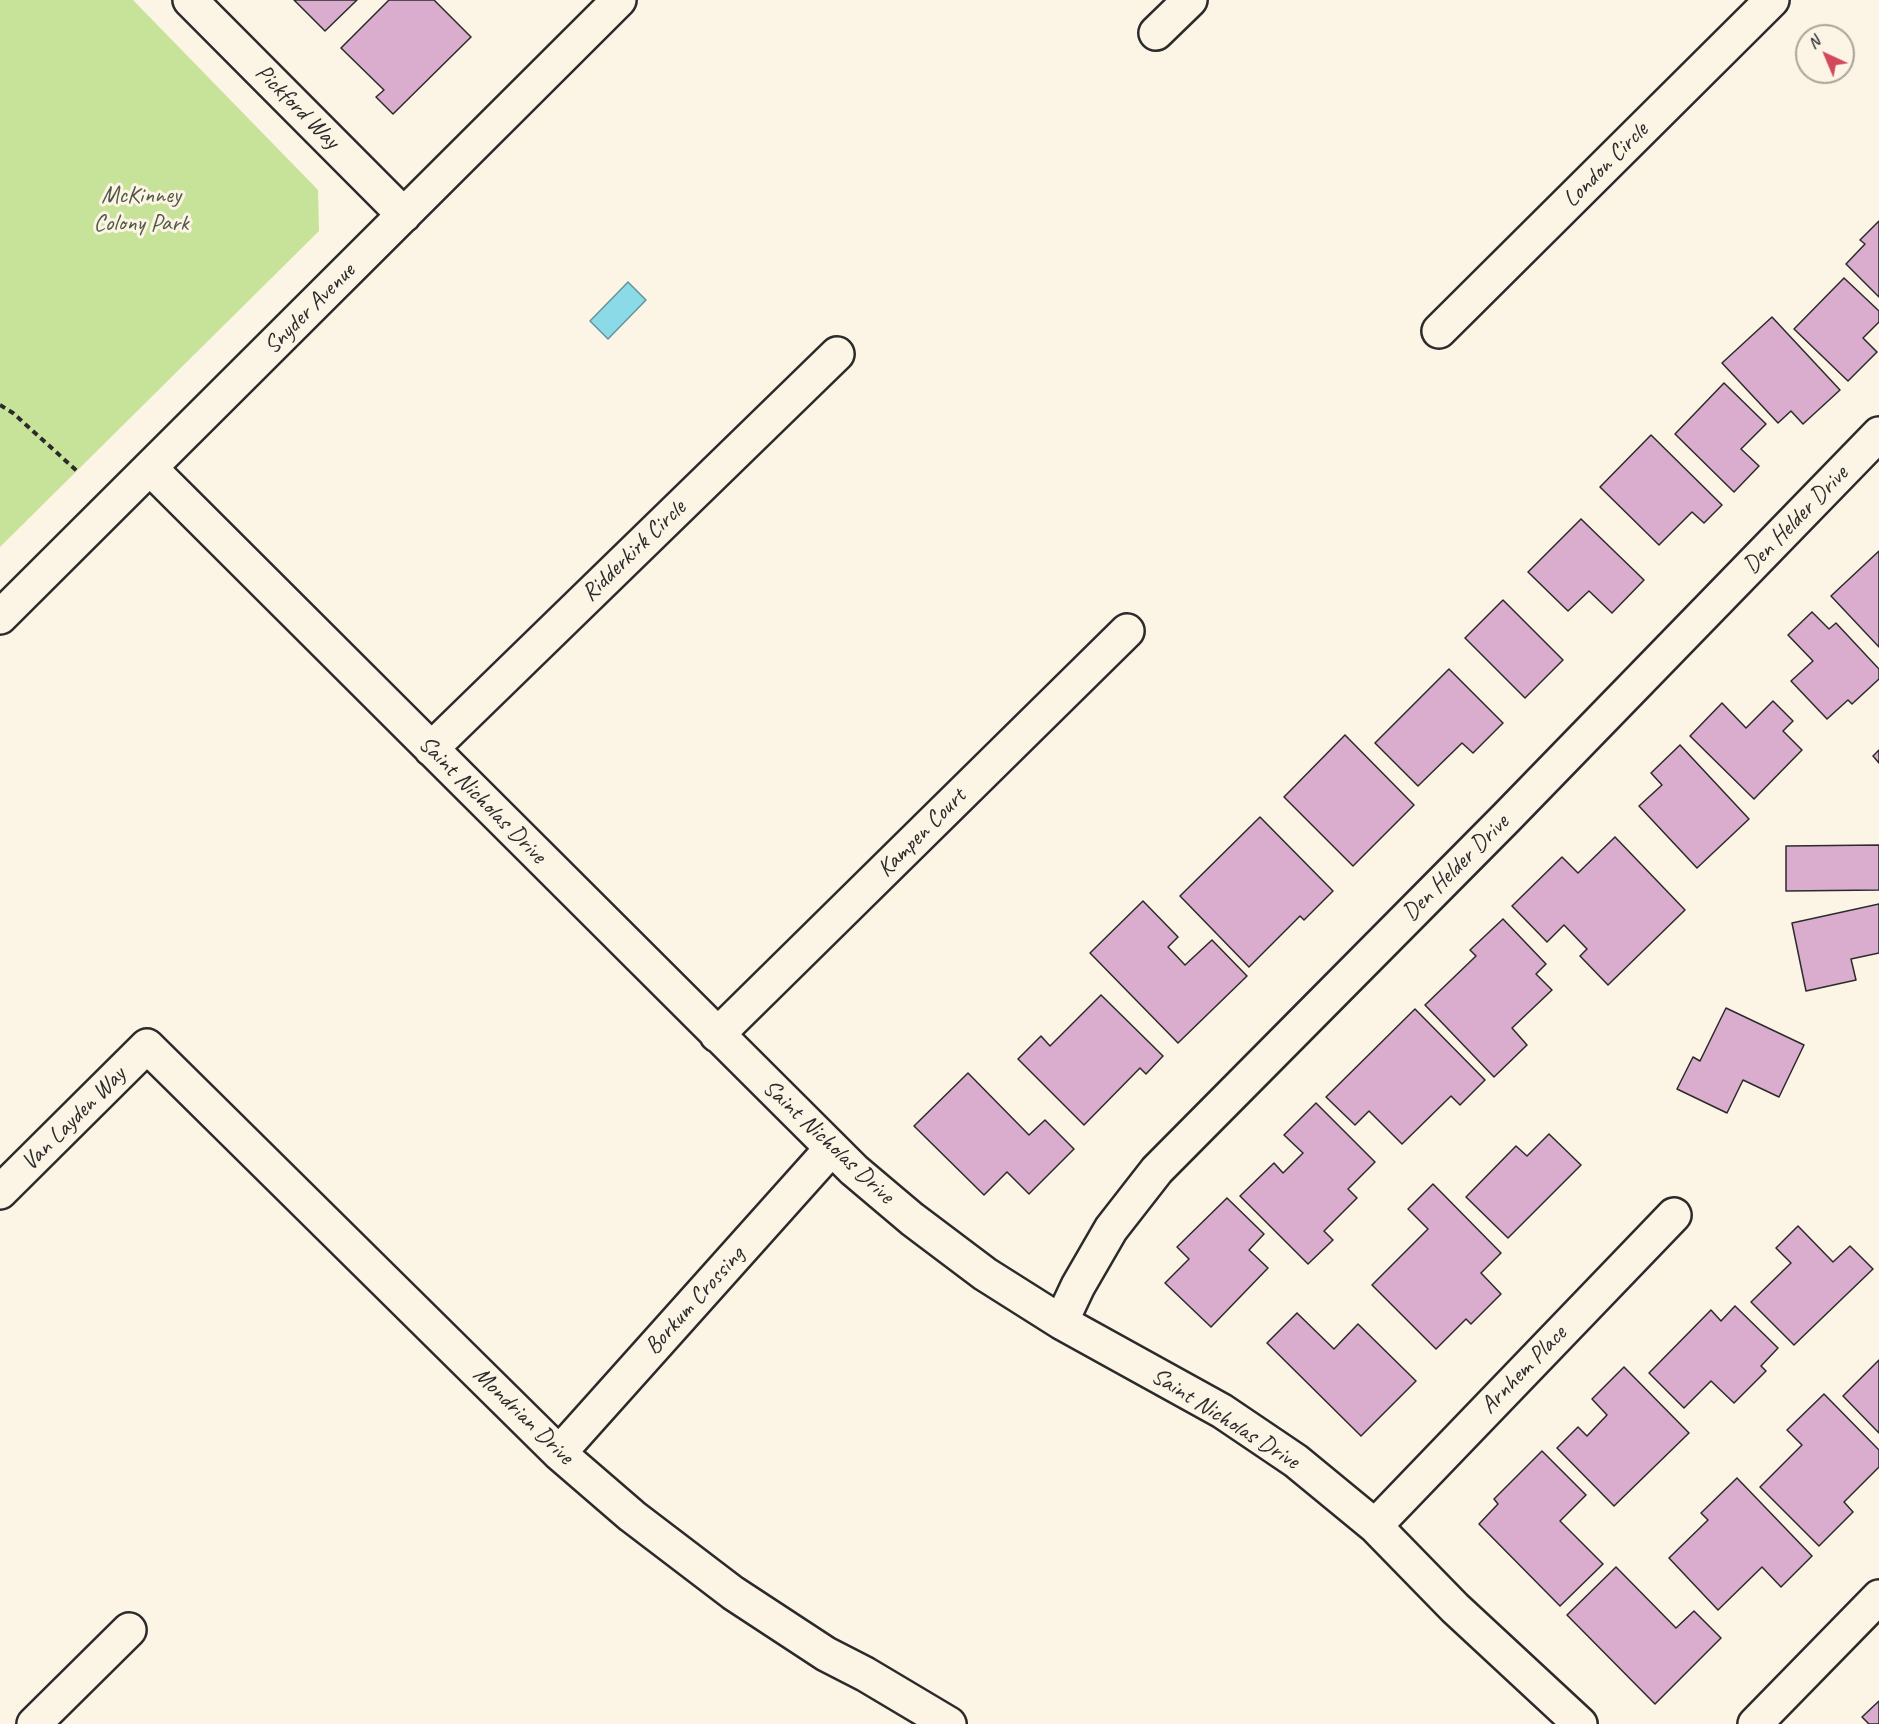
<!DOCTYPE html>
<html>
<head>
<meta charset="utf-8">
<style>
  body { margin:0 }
  #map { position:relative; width:1879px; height:1724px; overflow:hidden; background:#fcf5e5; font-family:Caveat,sans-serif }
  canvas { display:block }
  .north { position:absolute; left:1795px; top:24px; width:60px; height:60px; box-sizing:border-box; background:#fcf5e5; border:2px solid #a8a49b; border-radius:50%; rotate:316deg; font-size:16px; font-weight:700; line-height:24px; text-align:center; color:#2b2b2b }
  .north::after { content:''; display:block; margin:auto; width:21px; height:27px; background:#d1495b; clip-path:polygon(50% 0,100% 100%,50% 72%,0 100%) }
</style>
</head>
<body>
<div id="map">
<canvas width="1879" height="1724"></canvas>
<div class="north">N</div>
</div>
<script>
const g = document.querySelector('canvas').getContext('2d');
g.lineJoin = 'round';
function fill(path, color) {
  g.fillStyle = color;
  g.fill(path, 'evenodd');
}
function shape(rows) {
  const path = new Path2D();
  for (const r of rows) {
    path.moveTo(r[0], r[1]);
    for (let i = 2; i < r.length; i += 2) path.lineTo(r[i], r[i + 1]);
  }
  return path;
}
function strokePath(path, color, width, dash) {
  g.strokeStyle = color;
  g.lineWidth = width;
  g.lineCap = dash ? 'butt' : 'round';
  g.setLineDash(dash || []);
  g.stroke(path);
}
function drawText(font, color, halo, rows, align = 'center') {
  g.font = font + ' Caveat,sans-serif';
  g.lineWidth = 6;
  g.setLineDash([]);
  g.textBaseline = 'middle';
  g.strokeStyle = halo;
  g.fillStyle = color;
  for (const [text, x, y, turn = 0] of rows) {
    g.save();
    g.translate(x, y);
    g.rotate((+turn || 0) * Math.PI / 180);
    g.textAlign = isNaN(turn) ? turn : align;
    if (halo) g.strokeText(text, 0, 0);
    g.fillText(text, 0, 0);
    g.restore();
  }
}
const green = shape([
  [0,0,133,0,318,190,319,231,0,547]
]);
const water = shape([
  [628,282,646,300,608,339,590,321,628,282]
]);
const building = shape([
  [294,0,357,0,325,31,294,0],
  [389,0,434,0,471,37,393,114,376,97,384,90,341,48,389,0],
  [1879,221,1879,297,1846,264,1865,244,1860,240,1879,221],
  [1844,278,1879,311,1879,322,1863,338,1877,352,1848,381,1794,329,1844,278],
  [1772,317,1840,390,1803,424,1791,411,1778,423,1722,363,1772,317],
  [1724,383,1766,424,1741,449,1759,466,1734,492,1675,434,1724,383],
  [1651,435,1722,505,1704,523,1692,512,1659,545,1600,487,1651,435],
  [1581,519,1644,580,1612,613,1589,591,1568,611,1528,572,1581,519],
  [1879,551,1879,647,1831,596,1879,551],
  [1503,600,1563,660,1525,698,1465,638,1503,600],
  [1812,612,1829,629,1836,623,1879,669,1879,679,1852,704,1848,700,1827,719,1791,681,1813,661,1788,635,1812,612],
  [1449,669,1503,723,1473,753,1462,743,1418,786,1375,743,1449,669],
  [1773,701,1793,721,1783,731,1802,750,1754,799,1690,736,1722,703,1746,728,1773,701],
  [1345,735,1414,805,1353,866,1284,797,1345,735],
  [1680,745,1749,819,1697,868,1639,806,1662,785,1651,773,1680,745],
  [1879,750,1879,763,1873,756,1879,750],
  [1260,817,1333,891,1304,920,1300,916,1249,967,1180,896,1260,817],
  [1615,837,1685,910,1608,985,1580,956,1587,949,1564,925,1547,942,1512,906,1562,857,1578,873,1615,837],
  [1879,845,1879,890,1786,891,1786,846,1879,845],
  [1143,901,1178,937,1168,947,1185,965,1212,940,1247,976,1178,1043,1090,953,1143,901],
  [1879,904,1879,953,1851,959,1856,980,1806,991,1792,923,1879,904],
  [1503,919,1546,964,1536,974,1552,990,1512,1028,1527,1045,1494,1077,1425,1005,1476,956,1470,950,1503,919],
  [1101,995,1163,1056,1146,1074,1140,1068,1084,1125,1018,1059,1041,1036,1050,1046,1101,995],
  [1726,1008,1804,1045,1779,1097,1743,1080,1727,1113,1677,1089,1693,1057,1700,1061,1726,1008],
  [1415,1009,1485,1080,1460,1105,1451,1096,1402,1144,1369,1111,1355,1125,1326,1097,1415,1009],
  [968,1073,1029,1135,1045,1120,1074,1149,1029,1194,1007,1172,984,1195,914,1126,968,1073],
  [1316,1103,1375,1162,1348,1189,1357,1198,1324,1231,1333,1240,1308,1264,1240,1196,1274,1163,1283,1173,1303,1153,1284,1135,1316,1103],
  [1549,1134,1581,1165,1508,1238,1466,1197,1516,1146,1527,1156,1549,1134],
  [1433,1184,1501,1253,1481,1273,1501,1294,1471,1324,1466,1319,1436,1349,1372,1285,1428,1229,1408,1209,1433,1184],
  [1227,1198,1264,1234,1249,1250,1268,1268,1211,1327,1165,1283,1189,1259,1177,1247,1227,1198],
  [1798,1226,1833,1262,1850,1246,1873,1269,1794,1345,1751,1302,1791,1263,1776,1248,1798,1226],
  [1735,1306,1778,1348,1761,1366,1766,1371,1734,1403,1711,1381,1684,1408,1649,1373,1711,1310,1721,1321,1735,1306],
  [1297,1313,1334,1349,1358,1324,1416,1381,1361,1436,1267,1343,1297,1313],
  [1879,1360,1879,1433,1843,1396,1879,1360],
  [1624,1367,1689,1433,1614,1506,1557,1448,1578,1427,1587,1436,1607,1415,1592,1399,1624,1367],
  [1824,1394,1879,1450,1879,1467,1844,1502,1853,1512,1819,1546,1760,1487,1802,1445,1787,1430,1824,1394],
  [1542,1451,1586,1495,1560,1521,1603,1564,1560,1606,1479,1524,1498,1504,1494,1499,1542,1451],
  [1737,1478,1812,1556,1781,1587,1762,1567,1718,1610,1669,1558,1708,1520,1701,1513,1737,1478],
  [1616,1567,1676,1628,1694,1611,1721,1638,1655,1704,1567,1615,1616,1567],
  [1879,1701,1879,1724,1869,1724,1862,1717,1879,1701]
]);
const path = shape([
  [0,405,13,413,77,471]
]);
const minor = shape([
  [190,0,404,215],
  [1156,33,1190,0],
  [1439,331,1772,0],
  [150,468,854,1170,912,1219,985,1274,1061,1322,1222,1411,1296,1461,1375,1526,1455,1608,1580,1724],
  [0,617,619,0],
  [431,749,837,354],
  [717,1035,1127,631],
  [0,1192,147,1046,559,1453,632,1516,733,1593,826,1654,865,1674,949,1724],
  [1061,1322,1078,1286,1111,1229,1157,1170,1507,817,1879,434],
  [559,1453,832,1148],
  [1375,1526,1674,1215],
  [34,1724,129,1630],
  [1755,1724,1879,1597]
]);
const streetNames = [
  ["Pickford Way",297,107,45],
  ["London Circle",1606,165,-45],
  ["Snyder Avenue",310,309,-45],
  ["Den Helder Drive",1796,520,-46],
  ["Ridderkirk Circle",634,551,-44],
  ["Saint Nicholas Drive",482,800,45],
  ["Kampen Court",922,833,-45],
  ["Den Helder Drive",1456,868,-45],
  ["Van Layden Way",74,1119,-45],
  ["Saint Nicholas Drive",828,1142,43],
  ["Borkum Crossing",695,1301,-48],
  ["Arnhem Place",1524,1370,-46],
  ["Mondrian Drive",523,1416,44],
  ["Saint Nicholas Drive",1225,1419,32]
];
const parkNames = [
  ["McKinney",141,196],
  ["Colony Park",141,224]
];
fill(green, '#c7e299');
fill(water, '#8adae7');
strokePath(water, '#64949c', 1.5);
fill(building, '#daacce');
strokePath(building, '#2b2b2b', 1.5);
strokePath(minor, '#2b2b2b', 38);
strokePath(path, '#2b2b2b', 4, [6, 4.5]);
strokePath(minor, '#fcf5e5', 33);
drawText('24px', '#2b2b2b', '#fcf5e5', streetNames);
drawText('24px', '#525946', '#fcf5e5', parkNames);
</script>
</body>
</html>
